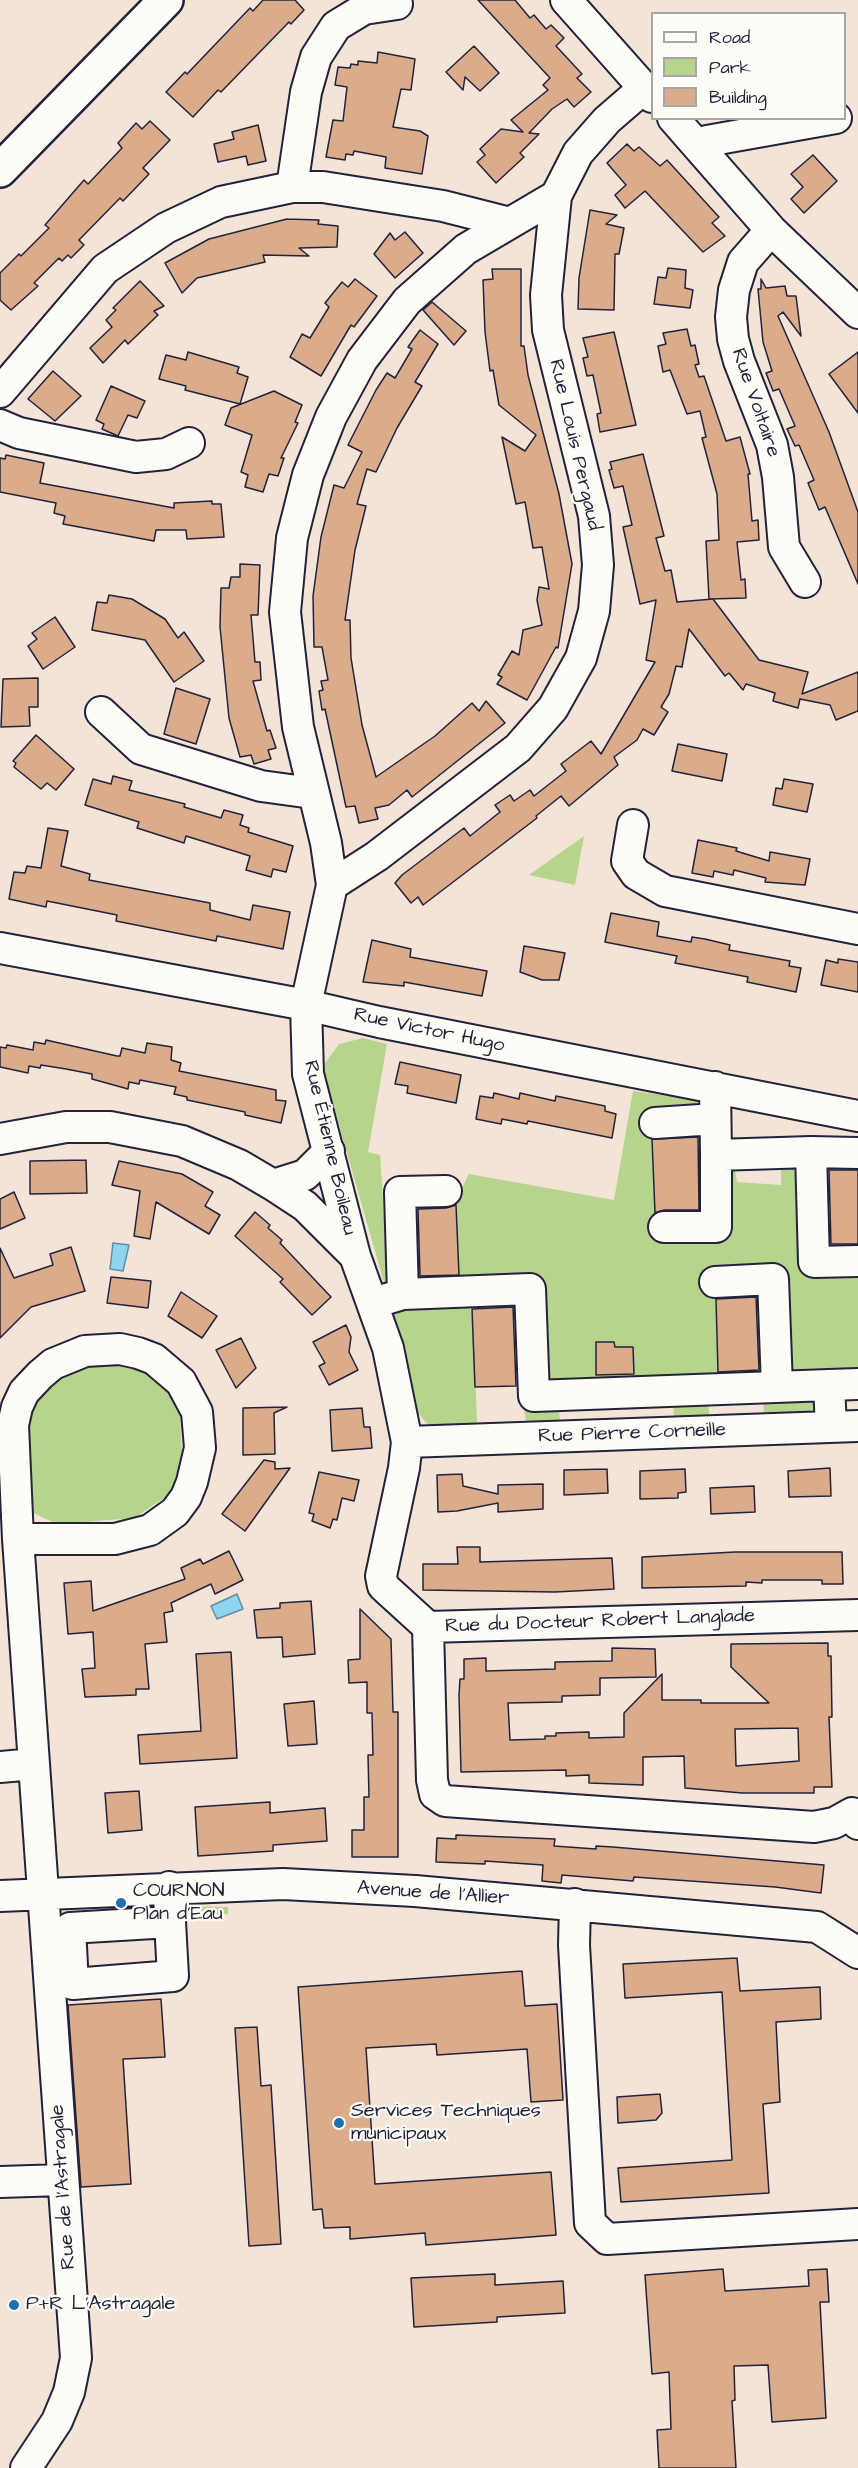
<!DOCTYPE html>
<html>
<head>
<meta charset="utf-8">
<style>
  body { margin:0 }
  #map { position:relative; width:858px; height:2468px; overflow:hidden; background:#f3e4d7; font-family:"Architects Daughter",sans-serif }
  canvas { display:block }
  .legend { position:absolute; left:651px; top:12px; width:195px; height:108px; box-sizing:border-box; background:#fdfcf7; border:2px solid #a5a5ac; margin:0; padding:8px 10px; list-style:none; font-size:18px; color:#22223b }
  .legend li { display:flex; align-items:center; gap:12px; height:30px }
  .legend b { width:30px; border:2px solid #a5a5ac }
</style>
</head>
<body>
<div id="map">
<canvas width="858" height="2468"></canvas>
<ul class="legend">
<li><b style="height:8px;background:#fdfcf7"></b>Road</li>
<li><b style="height:16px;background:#b7d48d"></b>Park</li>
<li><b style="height:16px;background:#dbac8c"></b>Building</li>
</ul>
</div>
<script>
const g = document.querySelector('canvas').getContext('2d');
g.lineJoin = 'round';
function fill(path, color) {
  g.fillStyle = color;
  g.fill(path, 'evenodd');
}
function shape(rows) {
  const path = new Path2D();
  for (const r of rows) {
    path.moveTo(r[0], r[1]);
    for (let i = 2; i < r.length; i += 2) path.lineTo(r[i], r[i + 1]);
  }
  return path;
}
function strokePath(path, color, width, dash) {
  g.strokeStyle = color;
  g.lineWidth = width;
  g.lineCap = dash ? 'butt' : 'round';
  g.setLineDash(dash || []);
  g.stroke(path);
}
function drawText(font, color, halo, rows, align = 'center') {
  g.font = font + ' "Architects Daughter",sans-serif';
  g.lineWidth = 4.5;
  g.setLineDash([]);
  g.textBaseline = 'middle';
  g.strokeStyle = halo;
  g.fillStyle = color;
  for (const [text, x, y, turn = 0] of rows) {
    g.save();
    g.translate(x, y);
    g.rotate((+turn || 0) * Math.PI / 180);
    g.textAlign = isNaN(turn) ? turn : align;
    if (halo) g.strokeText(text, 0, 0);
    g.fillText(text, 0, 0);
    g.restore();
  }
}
const green = shape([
  [584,836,575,885,529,875],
  [363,1038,387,1044,368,1152,380,1155,389,1287,385,1286,324,1073,325,1063,339,1044],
  [633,1091,703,1101,701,1108,652,1106,650,1110,655,1216,706,1238,726,1177,734,1166,737,1182,781,1185,781,1166,793,1169,800,1179,806,1273,858,1274,858,1367,855,1372,800,1375,790,1366,787,1268,715,1276,718,1378,545,1388,542,1290,459,1284,456,1200,469,1174,614,1200],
  [469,1304,473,1321,477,1423,526,1421,524,1408,559,1406,560,1423,674,1417,673,1399,708,1397,709,1416,764,1414,763,1395,803,1393,816,1401,812,1418,431,1428,415,1410,392,1313,402,1307],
  [117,1359,158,1377,180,1413,182,1457,173,1492,134,1518,57,1524,29,1511,26,1429,37,1398,77,1366],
  [184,1906,228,1907,228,1914,181,1918]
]);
const water = shape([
  [113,1243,129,1245,123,1271,110,1269,113,1243],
  [237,1594,243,1609,217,1619,211,1606,237,1594]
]);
const building = shape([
  [263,0,295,0,304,10,291,24,289,22,221,92,218,90,193,117,166,92,185,72,187,74,250,8,253,11,263,0],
  [478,0,515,0,530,18,534,15,546,29,551,25,564,38,556,46,582,74,577,78,591,92,574,107,567,99,552,109,529,133,539,134,520,153,524,157,496,183,477,162,485,155,480,149,501,129,523,132,511,120,548,90,543,85,550,78,478,0],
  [474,46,499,73,480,91,465,77,463,90,446,72,474,46],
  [378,52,415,59,411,90,401,89,393,127,420,131,428,136,422,174,385,168,386,157,354,151,353,155,346,154,345,160,326,157,333,120,343,121,347,87,335,85,338,67,350,68,351,64,358,65,358,61,377,63,378,52],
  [150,121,170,140,143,168,149,174,123,201,120,198,79,240,84,245,71,258,68,255,62,261,59,258,34,283,38,286,11,310,0,300,0,273,19,254,21,256,49,228,45,225,84,180,88,184,122,148,118,143,136,123,142,129,150,121],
  [258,125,266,161,248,165,246,156,218,162,214,144,234,139,232,132,258,125],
  [627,144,634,151,639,147,660,166,667,160,719,217,712,223,725,236,703,252,645,191,625,208,615,195,626,185,607,163,627,144],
  [813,155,837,181,804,213,791,199,803,187,791,174,813,155],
  [590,210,617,215,606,224,624,228,619,254,615,254,614,310,578,309,579,278,590,210],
  [287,219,319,220,318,224,338,226,337,247,299,248,309,256,263,255,265,262,197,278,182,293,165,263,209,239,287,219],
  [405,232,423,253,395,278,374,254,390,233,395,240,405,232],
  [668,268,686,270,685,288,693,290,690,308,654,304,658,277,666,278,668,268],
  [492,269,521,269,521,346,524,346,528,375,559,494,572,564,558,648,556,647,527,700,497,684,502,677,498,675,512,651,519,655,523,630,542,625,537,600,539,587,549,589,542,547,533,548,525,502,516,504,502,437,525,451,536,435,499,405,493,370,490,371,485,332,483,280,493,279,492,269],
  [355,279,377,296,354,327,351,325,321,376,290,357,302,334,310,338,329,307,325,303,342,282,348,287,355,279],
  [761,279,766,288,785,286,787,296,796,296,801,336,783,312,778,316,829,432,858,512,858,584,825,507,819,510,808,483,814,480,799,445,795,446,787,429,795,426,779,389,773,391,766,373,772,371,763,342,758,289,761,289,761,279],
  [140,281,164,306,154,311,158,315,128,344,125,340,103,363,90,348,112,327,106,320,116,310,113,308,140,281],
  [432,302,466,331,454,345,423,310,432,302],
  [687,329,691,346,695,345,699,364,695,365,699,377,704,376,726,441,740,437,750,474,748,474,752,521,758,520,759,540,737,542,741,580,745,579,746,598,709,599,706,541,719,540,717,494,702,438,706,437,700,411,687,414,670,370,663,372,658,346,666,344,663,333,687,329],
  [420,330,438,344,415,382,422,386,397,428,376,472,367,469,357,504,366,506,355,550,345,620,350,620,351,658,362,725,376,777,435,736,472,703,479,711,486,701,505,723,412,797,407,790,389,805,375,808,378,819,359,823,355,806,346,807,325,709,322,710,319,691,323,690,321,681,328,680,322,647,314,647,313,596,321,537,334,485,344,488,362,452,348,445,376,390,387,373,395,378,412,349,408,347,420,330],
  [614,332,636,425,600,432,597,414,601,413,593,375,587,376,583,358,588,357,583,338,614,332],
  [188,352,239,367,237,373,248,377,240,404,185,390,186,386,159,379,166,355,186,360,188,352],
  [858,352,858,413,829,374,858,352],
  [53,371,81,396,55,421,28,399,53,371],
  [111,386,145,401,137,418,128,415,118,436,102,429,104,424,96,420,111,386],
  [274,391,302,405,295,422,298,423,281,458,284,458,278,476,269,474,263,492,245,487,248,475,241,472,252,435,225,425,231,408,274,391],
  [643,454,664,536,656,538,665,571,671,570,677,602,713,599,759,660,808,672,802,694,858,672,858,711,836,720,830,705,800,699,798,708,773,701,775,693,746,684,743,690,729,673,725,676,689,629,682,667,676,666,669,694,661,707,668,712,654,735,643,729,637,740,614,757,618,765,569,806,561,796,536,816,537,818,423,905,418,897,411,903,395,883,402,875,464,828,470,836,500,812,495,805,510,795,514,801,530,790,534,796,566,771,561,764,591,741,601,754,655,662,646,660,656,600,640,604,623,527,632,525,623,486,614,488,609,470,612,469,610,462,643,454],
  [6,455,44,463,40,483,174,508,174,503,212,501,212,504,221,504,224,537,187,539,186,530,156,530,154,541,63,524,65,516,54,513,56,503,0,492,0,458,5,459,6,455],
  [240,564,260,565,258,615,251,615,255,662,260,662,261,680,253,681,267,731,270,730,276,748,268,750,271,759,254,764,251,755,240,757,229,718,220,627,221,588,229,588,231,577,240,577,240,564],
  [109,595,132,599,165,619,178,638,184,632,204,661,174,682,145,640,92,630,97,602,107,603,109,595],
  [55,617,75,647,43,669,28,646,37,639,32,633,55,617],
  [38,678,38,707,29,707,30,726,1,727,3,679,38,678],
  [176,688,210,699,196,744,164,734,176,688],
  [36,735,74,769,56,790,47,783,41,789,14,767,16,763,13,761,36,735],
  [678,744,727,754,722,781,672,771,678,744],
  [113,776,132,781,129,790,185,804,184,807,221,818,224,810,243,815,240,825,249,828,248,832,293,846,286,872,273,869,271,877,246,870,250,856,186,836,184,843,137,828,139,822,85,805,93,779,111,784,113,776],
  [784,779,813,784,807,812,773,805,776,788,782,789,784,779],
  [48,828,68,831,61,866,90,874,89,880,210,903,210,910,250,920,253,905,290,912,283,949,217,936,216,941,116,921,117,915,47,901,46,907,9,899,14,872,25,873,27,866,41,868,48,828],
  [698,840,737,848,736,851,769,861,770,852,810,859,805,885,765,882,766,878,734,870,733,875,714,871,713,877,692,873,698,840],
  [611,913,659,922,657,936,691,942,692,937,705,939,730,945,729,950,790,961,789,966,801,968,796,992,747,982,748,977,675,963,677,956,605,942,611,913],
  [372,940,411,949,410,957,487,971,482,996,404,982,404,986,363,982,372,940],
  [524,946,565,953,559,980,542,980,520,972,524,946],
  [838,959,858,962,858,992,821,985,826,960,838,963,838,959],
  [46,1040,117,1056,120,1056,122,1048,145,1053,147,1043,172,1047,171,1060,181,1063,179,1071,276,1090,276,1100,286,1101,281,1123,245,1115,245,1112,187,1100,187,1097,174,1094,176,1087,140,1080,139,1084,129,1082,128,1089,92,1079,92,1074,66,1069,41,1065,40,1068,29,1066,28,1073,0,1067,0,1047,6,1048,7,1045,33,1050,34,1042,45,1044,46,1040],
  [400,1062,461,1075,456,1103,407,1093,408,1086,395,1084,400,1062],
  [494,1093,519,1099,520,1093,555,1101,556,1096,605,1106,605,1111,616,1114,612,1138,528,1121,527,1124,502,1119,501,1124,476,1119,480,1096,493,1098,494,1093],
  [698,1137,699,1210,664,1210,655,1213,652,1139,698,1137],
  [86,1160,87,1193,30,1194,30,1161,86,1160],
  [119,1161,182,1174,213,1192,205,1206,220,1215,209,1234,156,1202,150,1239,134,1236,140,1191,112,1185,119,1161],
  [829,1170,858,1170,858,1244,831,1244,829,1170],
  [14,1192,25,1218,0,1229,0,1199,14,1192],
  [456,1205,459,1275,420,1276,418,1209,446,1208,456,1205],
  [255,1212,270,1225,268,1228,282,1240,280,1243,331,1297,312,1315,280,1282,283,1279,235,1236,255,1212],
  [71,1247,85,1291,31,1307,0,1338,0,1248,14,1278,53,1265,50,1254,71,1247],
  [111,1277,151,1281,148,1308,107,1303,111,1277],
  [181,1292,217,1316,202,1338,168,1316,181,1292],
  [756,1297,759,1370,718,1372,716,1299,756,1297],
  [513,1307,516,1386,475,1387,472,1309,513,1307],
  [346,1325,351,1337,349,1352,358,1370,329,1385,319,1366,325,1363,313,1342,346,1325],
  [241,1338,256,1368,236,1388,216,1350,241,1338],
  [596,1342,614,1342,615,1347,633,1347,634,1374,596,1375,596,1342],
  [287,1407,274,1413,275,1454,243,1455,243,1408,287,1407],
  [362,1408,364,1427,370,1427,372,1448,332,1451,330,1410,362,1408],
  [264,1460,275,1462,275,1469,290,1468,245,1531,222,1514,264,1460],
  [830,1468,831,1496,789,1497,788,1471,830,1468],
  [607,1469,608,1493,564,1495,564,1470,607,1469],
  [685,1469,686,1492,678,1493,678,1498,640,1499,640,1471,685,1469],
  [319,1472,359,1480,354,1501,342,1498,337,1520,333,1519,330,1528,312,1521,314,1514,309,1513,319,1472],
  [462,1474,463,1486,498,1494,498,1485,543,1484,543,1509,498,1512,498,1503,457,1511,438,1512,437,1475,462,1474],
  [754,1486,755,1512,711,1514,710,1488,754,1486],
  [457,1547,480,1547,480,1562,612,1558,614,1589,555,1592,423,1590,423,1564,458,1564,457,1547],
  [229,1551,243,1580,215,1594,211,1584,171,1603,173,1611,164,1613,167,1642,145,1644,149,1689,136,1689,136,1695,85,1697,82,1669,95,1668,93,1632,68,1634,64,1583,91,1581,93,1611,185,1579,181,1568,200,1559,203,1564,229,1551],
  [735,1552,842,1552,843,1584,822,1584,822,1580,762,1580,762,1583,746,1582,746,1586,642,1588,642,1557,735,1552],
  [311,1601,315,1654,283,1657,282,1637,257,1638,254,1610,280,1608,280,1603,311,1601],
  [360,1609,391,1639,393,1712,398,1712,398,1857,352,1857,352,1830,364,1830,364,1797,369,1797,368,1755,373,1755,372,1713,367,1713,367,1682,349,1683,348,1660,360,1659,360,1609],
  [828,1643,828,1656,831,1656,832,1717,829,1717,832,1787,814,1787,814,1793,742,1793,685,1788,684,1756,643,1757,643,1785,589,1783,589,1775,566,1776,566,1770,461,1772,459,1695,460,1679,464,1679,464,1659,486,1658,486,1671,555,1669,555,1662,612,1661,612,1648,655,1649,656,1677,600,1678,600,1695,562,1696,562,1702,508,1703,510,1740,545,1739,545,1736,556,1736,556,1733,589,1732,589,1738,624,1737,624,1713,662,1674,662,1700,701,1700,701,1703,769,1703,731,1667,731,1644,828,1643],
  [798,1728,799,1761,736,1766,735,1729,798,1728],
  [231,1652,237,1758,140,1764,138,1735,201,1731,196,1654,231,1652],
  [314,1701,317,1744,288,1746,284,1704,314,1701],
  [139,1791,142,1830,108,1833,105,1793,139,1791],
  [270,1802,270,1813,325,1808,327,1841,273,1845,273,1851,198,1856,195,1807,270,1802],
  [456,1835,555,1839,554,1846,596,1849,596,1846,613,1847,824,1865,821,1893,775,1887,634,1877,633,1881,562,1875,561,1883,542,1881,543,1865,485,1861,485,1864,436,1862,437,1838,456,1839,456,1835],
  [737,1958,740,1991,820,1987,821,2019,776,2022,780,2102,763,2104,769,2193,621,2202,618,2168,732,2160,722,1992,625,1998,623,1964,737,1958],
  [522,1971,525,2006,557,2004,563,2100,531,2102,527,2049,437,2055,436,2044,366,2048,375,2184,551,2172,556,2235,426,2245,425,2233,350,2239,350,2227,324,2228,322,2209,313,2210,298,1987,522,1971],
  [161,1999,165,2057,123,2059,131,2184,81,2187,68,2005,161,1999],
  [257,2027,261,2086,271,2085,281,2244,249,2246,235,2028,257,2027],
  [660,2094,662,2113,656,2120,618,2123,617,2097,660,2094],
  [723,2269,725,2291,809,2286,808,2270,827,2269,829,2302,820,2302,826,2418,772,2422,768,2365,734,2366,735,2400,732,2401,736,2468,659,2468,657,2430,671,2429,669,2372,652,2374,645,2275,723,2269],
  [495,2274,495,2285,563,2281,565,2313,497,2317,497,2322,414,2327,411,2278,495,2274]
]);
const minor = shape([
  [566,0,652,97],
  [673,118,771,230,858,313],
  [699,146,707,141,836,118],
  [292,187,306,92,316,57,336,26,364,9,397,4],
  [771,230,743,262,734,290,731,317,733,339,739,361,772,445,778,477,784,547,805,582],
  [0,392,105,269,166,228,221,202,292,187,323,187,443,206,510,223],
  [0,425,19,433,136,457,166,454,189,443],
  [101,712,141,749,261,786,312,793],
  [633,825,627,861,636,874,665,891,858,929],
  [332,885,326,843,298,727,285,612,292,538,308,475,331,417,362,360,407,301,466,249,556,196],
  [0,948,306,1005,379,1022,858,1116],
  [715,1087,716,1155,811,1152,814,1262,858,1261],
  [655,1123,715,1119],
  [0,1139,66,1127,110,1127,182,1141,239,1165,273,1185,305,1206,355,1256],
  [811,1152,858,1153],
  [273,1185,305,1175,329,1151],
  [664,1227,716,1227,716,1155],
  [715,1282,773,1279,777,1387],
  [403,1294,400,1192,446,1191],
  [373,1303,403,1294,530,1289,534,1396,829,1385,831,1427],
  [829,1385,858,1384],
  [407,1442,858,1426],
  [18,1539,115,1539,150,1530,175,1512,186,1497,192,1482,200,1448,197,1412,181,1382,154,1359,138,1353,120,1349,85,1351,53,1364,40,1375,24,1392,17,1407,13,1425,18,1539,34,1764],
  [428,1627,383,1586,381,1576,404,1468,407,1442,388,1348,355,1256,308,1074,306,1005,332,885,377,856,518,748,553,708,581,658,594,611,598,565,594,516,548,330,546,295,556,196,578,153,607,120,644,88],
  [428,1627,432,1780,435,1794,445,1801,814,1827,834,1823,852,1813,858,1824],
  [428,1627,858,1615],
  [0,1767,34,1764,76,2358,69,2392,57,2421,26,2468],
  [169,1887,170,1922,70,1928,73,1984,173,1976,170,1922],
  [0,1896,283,1884,415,1891,817,1927,858,1953],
  [575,1904,574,1945,590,2223,607,2239,858,2224],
  [0,2182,63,2180]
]);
const major = shape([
  [0,170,166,0]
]);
const markers = [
  [121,1903,6,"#1f6fb2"],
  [339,2123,6,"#1f6fb2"],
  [14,2305,6,"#1f6fb2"]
];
const streetNames = [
  ["Rue Voltaire",755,403,71],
  ["Rue Louis Pergaud",574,445,77],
  ["Rue Victor Hugo",429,1031,12],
  ["Rue Étienne Boileau",329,1148,77],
  ["Rue Pierre Corneille",632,1434,-2],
  ["Rue du Docteur Robert Langlade",600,1622,-2],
  ["Avenue de l'Allier",433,1894,4],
  ["Rue de l'Astragale",64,2187,-94]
];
const poiNames = [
  ["COURNON",133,1892],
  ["Plan d'Eau",133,1915],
  ["Services Techniques",351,2112],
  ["municipaux",351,2135],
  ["P+R L'Astragale",26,2305]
];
fill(green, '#b7d48d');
fill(water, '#8ed5ef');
strokePath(water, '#638da7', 1.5);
fill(building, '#dbac8c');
strokePath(building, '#22223b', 1.5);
strokePath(minor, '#22223b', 34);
strokePath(major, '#22223b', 38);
strokePath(minor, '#fdfcf7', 30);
strokePath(major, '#fdfcf7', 33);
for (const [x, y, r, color] of markers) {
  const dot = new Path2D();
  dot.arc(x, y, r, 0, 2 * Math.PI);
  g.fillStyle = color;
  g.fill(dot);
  strokePath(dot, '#fdfcf7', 2);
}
drawText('20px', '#22223b', '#fdfcf7', streetNames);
drawText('20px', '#22223b', '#fdfcf7', poiNames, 'left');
</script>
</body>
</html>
